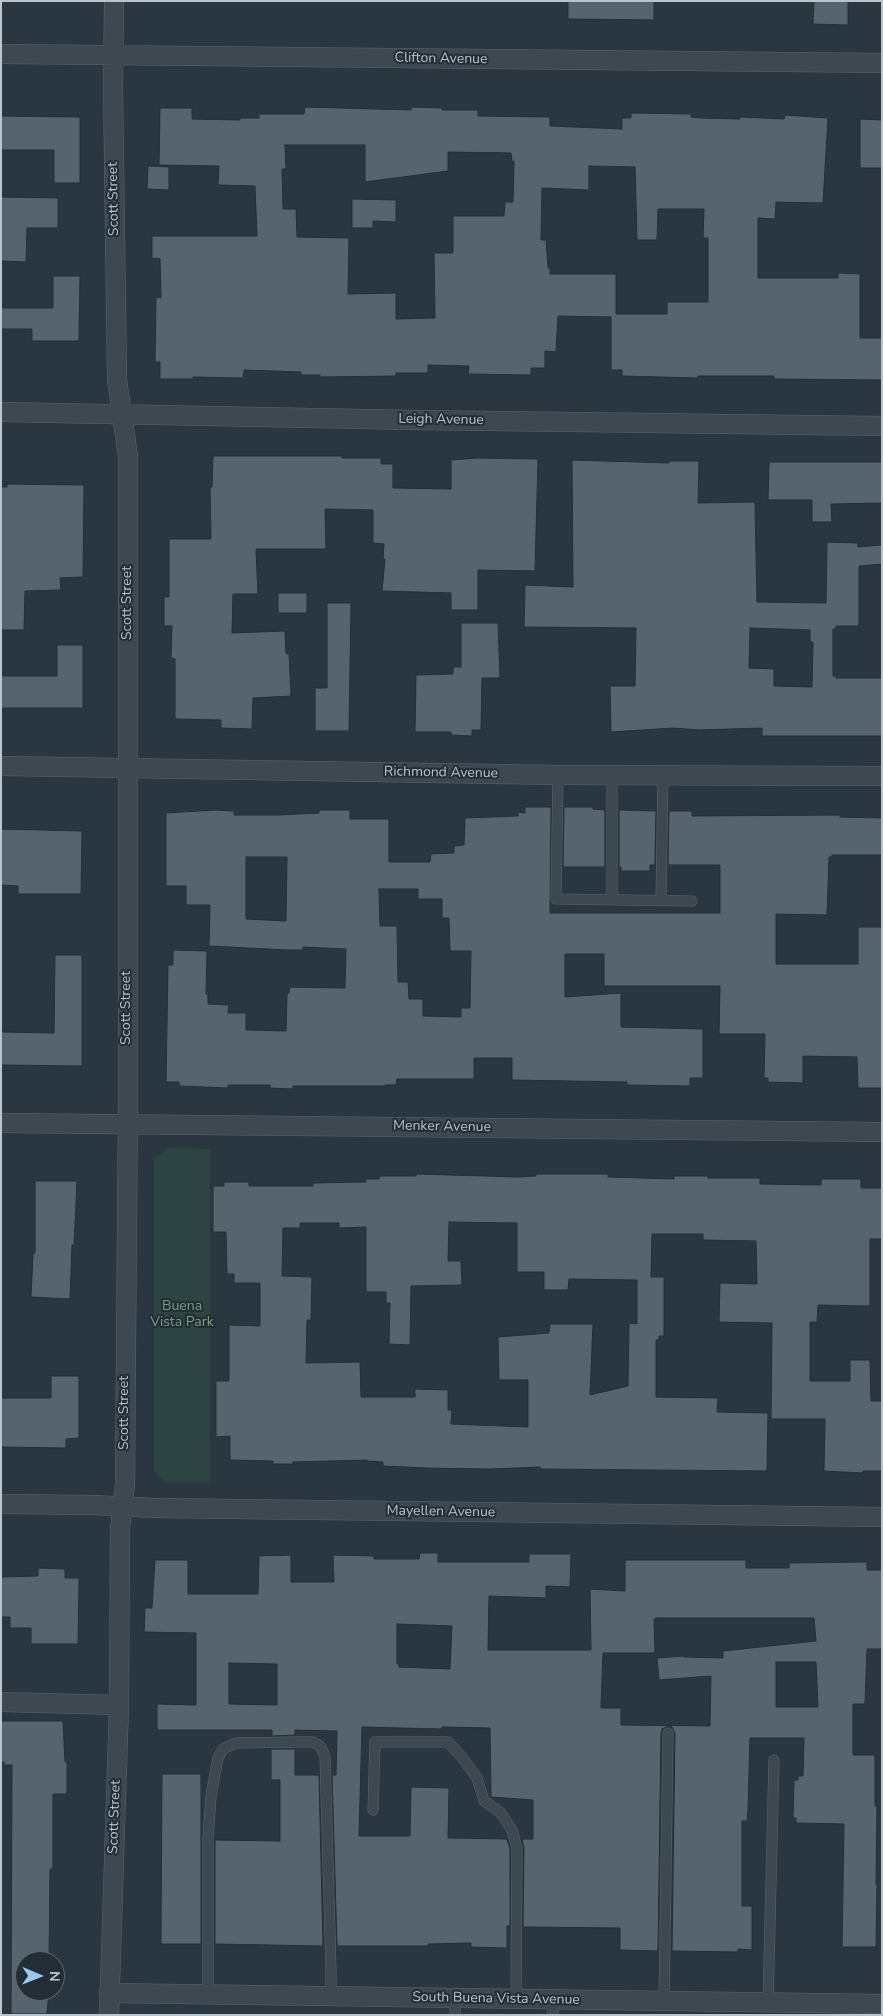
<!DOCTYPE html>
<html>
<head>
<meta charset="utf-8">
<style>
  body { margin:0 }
  #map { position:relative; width:883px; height:2016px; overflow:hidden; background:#2a3741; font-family:"Nunito Sans",sans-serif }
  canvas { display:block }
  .frame { position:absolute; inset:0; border:2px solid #bbc3cb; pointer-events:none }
  .north { position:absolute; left:15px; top:1951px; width:50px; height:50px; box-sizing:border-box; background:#222d36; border:1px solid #5f6972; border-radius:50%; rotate:91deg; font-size:14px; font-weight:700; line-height:20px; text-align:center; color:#bbc3cb }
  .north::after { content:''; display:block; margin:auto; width:18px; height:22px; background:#9bc8ef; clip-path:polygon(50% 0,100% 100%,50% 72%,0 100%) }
</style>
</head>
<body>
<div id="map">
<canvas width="883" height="2016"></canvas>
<div class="frame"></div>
<div class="north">N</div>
</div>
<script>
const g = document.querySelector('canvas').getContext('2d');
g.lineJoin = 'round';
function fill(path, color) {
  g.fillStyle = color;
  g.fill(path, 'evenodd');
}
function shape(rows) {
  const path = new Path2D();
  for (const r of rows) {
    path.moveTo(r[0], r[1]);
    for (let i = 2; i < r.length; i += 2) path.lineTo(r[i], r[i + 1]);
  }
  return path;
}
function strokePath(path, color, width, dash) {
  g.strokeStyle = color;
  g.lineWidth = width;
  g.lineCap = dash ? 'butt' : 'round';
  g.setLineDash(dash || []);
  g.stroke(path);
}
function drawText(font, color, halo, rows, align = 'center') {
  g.font = font + ' "Nunito Sans",sans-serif';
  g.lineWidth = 4;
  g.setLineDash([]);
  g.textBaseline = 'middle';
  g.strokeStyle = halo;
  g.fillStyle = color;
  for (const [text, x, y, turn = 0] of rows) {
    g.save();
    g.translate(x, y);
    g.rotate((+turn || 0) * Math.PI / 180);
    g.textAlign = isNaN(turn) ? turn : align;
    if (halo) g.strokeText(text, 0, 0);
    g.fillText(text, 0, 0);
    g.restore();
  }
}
const green = shape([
  [167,1148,210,1149,210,1482,165,1482,154,1471,154,1159]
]);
const building = shape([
  [568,1,654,1,654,20,568,19,568,1],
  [814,1,848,1,848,25,813,24,814,1],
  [305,107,411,110,411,107,442,108,442,110,478,110,478,116,550,117,550,126,622,129,622,118,631,118,631,113,691,114,691,117,700,118,740,119,740,117,784,119,785,115,828,118,823,203,776,202,775,219,758,218,758,278,838,278,838,273,860,274,860,338,882,338,882,380,774,379,774,376,698,376,698,378,622,376,622,370,611,370,611,317,558,316,556,352,545,351,545,368,531,368,531,375,468,374,469,366,428,365,428,373,396,373,396,376,320,377,320,375,301,375,301,372,244,370,243,378,193,377,193,379,160,379,160,362,155,362,156,297,161,298,160,259,152,258,152,236,257,236,255,186,218,185,219,166,159,165,160,108,192,108,192,119,240,120,240,118,259,118,259,114,304,114,305,107],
  [285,145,365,145,365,182,448,171,448,152,511,153,512,162,514,161,513,202,505,202,504,216,453,216,453,253,434,253,435,318,396,319,396,293,348,294,349,238,297,237,296,209,283,209,282,169,286,169,285,145],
  [589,166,635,167,637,240,657,240,658,209,704,209,703,238,708,238,708,302,667,302,667,314,616,314,616,274,550,274,550,268,548,268,546,240,541,240,542,188,589,190,589,166],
  [1,116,80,117,80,183,54,183,54,150,1,150,1,116],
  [860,119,882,120,882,168,860,168,860,119],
  [148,166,169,167,169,190,147,189,148,166],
  [1,197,58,198,58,228,27,228,26,262,1,261,1,197],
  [352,199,396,200,396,222,373,221,373,228,352,228,352,199],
  [53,276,80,276,79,341,32,341,32,329,1,329,1,308,53,308,53,276],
  [213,456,342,456,342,458,381,458,381,464,393,464,393,488,451,489,451,460,477,458,538,459,535,571,478,570,478,610,451,610,451,593,382,591,385,559,383,559,384,544,373,543,373,510,325,509,326,549,256,549,258,594,233,594,232,633,285,631,286,654,289,653,291,696,253,698,252,729,221,728,221,720,175,719,175,659,171,658,172,626,164,626,164,597,169,597,169,539,211,539,210,487,212,487,213,456],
  [572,460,669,463,669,461,699,461,698,503,755,502,757,602,826,603,827,542,858,543,858,547,882,545,882,564,859,566,859,626,836,626,836,629,833,629,833,676,836,676,836,678,882,678,882,736,762,736,762,728,699,730,673,728,611,732,610,686,635,686,636,628,524,627,525,585,573,587,572,460],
  [750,628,810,630,810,642,813,642,812,687,774,686,774,669,749,668,750,628],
  [769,462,882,462,882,503,831,504,832,522,812,522,812,500,768,500,769,462],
  [7,484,84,485,83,577,60,578,61,590,25,591,24,630,1,630,1,487,7,487,7,484],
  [278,593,307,593,307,613,278,613,278,593],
  [327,603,351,603,349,731,315,731,315,688,327,688,327,603],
  [461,623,498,623,500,678,482,678,481,730,472,730,472,736,451,735,451,732,415,732,416,675,453,674,453,667,461,667,461,623],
  [57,645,83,645,83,708,1,708,1,676,57,676,57,645],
  [525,807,551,807,550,913,720,913,720,865,668,865,669,811,692,811,692,816,840,815,840,817,882,818,882,855,832,855,832,857,829,857,827,915,776,914,776,964,858,964,858,927,882,927,882,1088,858,1088,857,1057,803,1056,803,1083,768,1082,768,1078,764,1078,765,1034,719,1034,720,986,604,986,604,954,565,954,565,997,621,993,621,1027,703,1029,703,1078,690,1078,690,1086,627,1085,627,1082,512,1080,512,1058,474,1058,474,1079,397,1079,396,1085,385,1085,385,1086,293,1086,293,1089,270,1088,270,1085,228,1085,228,1088,179,1086,179,1082,166,1082,168,965,173,965,173,950,207,951,206,994,208,994,208,1004,229,1005,228,1013,246,1013,246,1030,286,1031,287,993,289,993,290,987,345,988,346,949,303,947,303,950,288,950,209,946,210,905,186,905,186,886,166,886,166,813,215,810,234,811,234,815,279,815,319,813,319,810,350,810,350,819,389,819,389,862,430,862,431,854,454,853,454,846,464,845,465,818,518,816,518,812,525,813,525,807],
  [246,857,287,857,286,921,246,919,246,857],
  [379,889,418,889,418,899,442,899,442,918,449,918,450,951,471,951,470,1008,461,1008,461,1017,423,1016,423,999,409,999,408,982,398,982,397,926,380,926,379,889],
  [564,807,593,807,593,809,605,810,605,867,563,867,564,807],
  [619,810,656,811,655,865,650,865,650,871,621,871,621,867,619,867,619,810],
  [1,829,82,831,81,894,18,894,18,886,1,885,1,829],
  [55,955,82,955,82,1066,1,1065,1,1032,54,1033,55,955],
  [416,1174,518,1177,536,1176,536,1174,608,1174,608,1177,674,1179,674,1176,708,1176,708,1178,760,1178,760,1184,821,1185,821,1179,861,1179,861,1188,882,1188,882,1239,870,1239,870,1306,818,1305,817,1322,810,1322,810,1381,850,1381,850,1360,870,1360,871,1401,882,1401,882,1471,863,1471,863,1473,824,1471,825,1419,771,1419,772,1323,719,1322,720,1283,757,1284,756,1241,703,1240,703,1234,652,1234,651,1277,664,1277,664,1336,659,1336,659,1340,656,1340,656,1397,718,1398,717,1412,768,1413,767,1471,541,1469,540,1467,490,1469,426,1468,383,1466,383,1462,367,1461,367,1460,293,1462,293,1464,273,1464,273,1461,230,1460,230,1436,216,1437,216,1381,229,1381,229,1325,260,1326,260,1283,234,1283,234,1274,227,1274,226,1232,213,1232,213,1186,224,1186,224,1182,249,1182,249,1186,313,1186,313,1183,366,1182,366,1179,379,1179,380,1176,416,1176,416,1174],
  [449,1222,517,1223,517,1272,544,1272,544,1290,568,1290,569,1279,637,1280,637,1324,629,1323,628,1386,590,1395,593,1324,550,1324,549,1333,498,1337,499,1380,528,1380,528,1427,451,1424,452,1410,448,1410,448,1390,415,1389,415,1397,361,1397,360,1362,306,1363,307,1320,311,1320,312,1277,282,1276,283,1228,300,1228,300,1223,339,1223,339,1228,366,1227,366,1292,386,1292,386,1303,390,1303,389,1344,410,1345,411,1286,462,1285,461,1261,448,1261,449,1222],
  [35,1181,77,1181,74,1245,72,1245,70,1299,31,1297,33,1253,35,1253,35,1181],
  [51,1376,79,1376,79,1438,66,1439,66,1448,1,1447,1,1398,51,1398,51,1376],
  [420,1553,438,1553,438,1562,529,1562,529,1554,571,1554,570,1587,546,1586,546,1598,489,1596,488,1650,591,1650,590,1589,625,1591,625,1560,746,1560,746,1568,789,1568,789,1563,867,1562,867,1570,882,1570,882,1649,867,1649,865,1704,853,1704,853,1755,875,1755,875,1806,877,1806,876,1885,877,1885,876,1947,842,1947,844,1824,796,1823,796,1818,793,1818,794,1780,798,1780,798,1776,803,1776,804,1738,750,1738,748,1809,747,1821,742,1821,742,1906,752,1906,752,1950,738,1949,738,1952,672,1951,675,1733,672,1727,668,1726,662,1729,661,1733,658,1951,620,1950,620,1928,523,1927,524,1848,522,1839,533,1839,533,1800,491,1797,490,1728,442,1727,442,1729,362,1727,359,1836,410,1836,411,1787,449,1788,448,1838,507,1839,510,1849,510,1926,507,1926,507,1948,471,1947,471,1943,428,1944,429,1946,337,1946,332,1775,336,1775,337,1731,295,1730,295,1735,272,1736,272,1730,157,1730,157,1704,196,1705,196,1633,144,1632,145,1608,152,1608,155,1560,188,1560,188,1594,258,1594,259,1556,291,1555,291,1582,334,1582,333,1555,374,1556,374,1559,419,1559,420,1553],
  [657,1618,814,1618,816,1641,723,1651,723,1658,684,1657,683,1656,657,1658,659,1680,711,1676,710,1726,621,1725,621,1708,601,1708,603,1653,655,1653,654,1619,657,1618],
  [397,1624,452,1626,450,1669,399,1667,399,1664,397,1664,397,1624],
  [776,1662,816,1662,818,1707,776,1707,776,1662],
  [229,1663,277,1664,277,1705,229,1704,229,1663],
  [38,1568,65,1569,65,1578,79,1578,78,1644,31,1644,31,1628,10,1628,10,1617,1,1617,1,1577,38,1576,38,1568],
  [1,1721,63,1721,65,1762,67,1762,67,1794,53,1794,53,1869,50,1869,49,1961,25,1961,25,1991,49,1991,47,2014,11,2014,12,1765,4,1765,4,1762,1,1762,1,1721],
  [271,1749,295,1749,295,1775,319,1775,323,1946,215,1944,215,1840,280,1841,280,1780,271,1780,271,1749],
  [162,1774,201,1774,201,1944,161,1944,162,1774]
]);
const service = shape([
  [558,775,556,899,692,901],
  [612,900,612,775],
  [661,901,663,775],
  [373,1810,375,1742,448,1742,461,1756,477,1778,484,1801,500,1812,512,1830,517,1848,516,2000],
  [208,1994,208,1838,211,1796,218,1758,223,1749,235,1743,297,1742,313,1742,320,1746,325,1756,331,1970,331,1997],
  [553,2000,553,2015],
  [664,2002,668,1733],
  [768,2003,774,1760],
  [455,2015,455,1999]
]);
const minor = shape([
  [1,54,882,63],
  [1,412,416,420,882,426],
  [1,766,558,775,882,776],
  [1,1123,882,1132],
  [1,1504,94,1505,154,1508,882,1517],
  [1,1702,119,1705],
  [109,1993,882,2004],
  [109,2015,119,1705,120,1529,125,1484,128,1097,128,456,117,380,113,86,114,1]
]);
const streetNames = [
  ["Clifton Avenue",441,59,1],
  ["Scott Street",114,199,-91],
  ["Leigh Avenue",441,420,1],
  ["Scott Street",128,603,-90],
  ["Richmond Avenue",441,773,1],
  ["Scott Street",127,1008,-90],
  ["Menker Avenue",442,1127,1],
  ["Scott Street",125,1413,-90],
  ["Mayellen Avenue",441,1512,1],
  ["Scott Street",115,1817,-88],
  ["South Buena Vista Avenue",496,1999,1]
];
const parkNames = [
  ["Buena",182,1307],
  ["Vista Park",182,1323]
];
fill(green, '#2d4442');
fill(building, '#55646d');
strokePath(building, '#242f38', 1);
strokePath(service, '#5c666e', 11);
strokePath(minor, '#5c666e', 20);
strokePath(service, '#3e4851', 10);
strokePath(minor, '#3e4851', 19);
drawText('14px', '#bbc3cb', '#222d36', streetNames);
drawText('14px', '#7b9e7e', '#222d36', parkNames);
</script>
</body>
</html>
